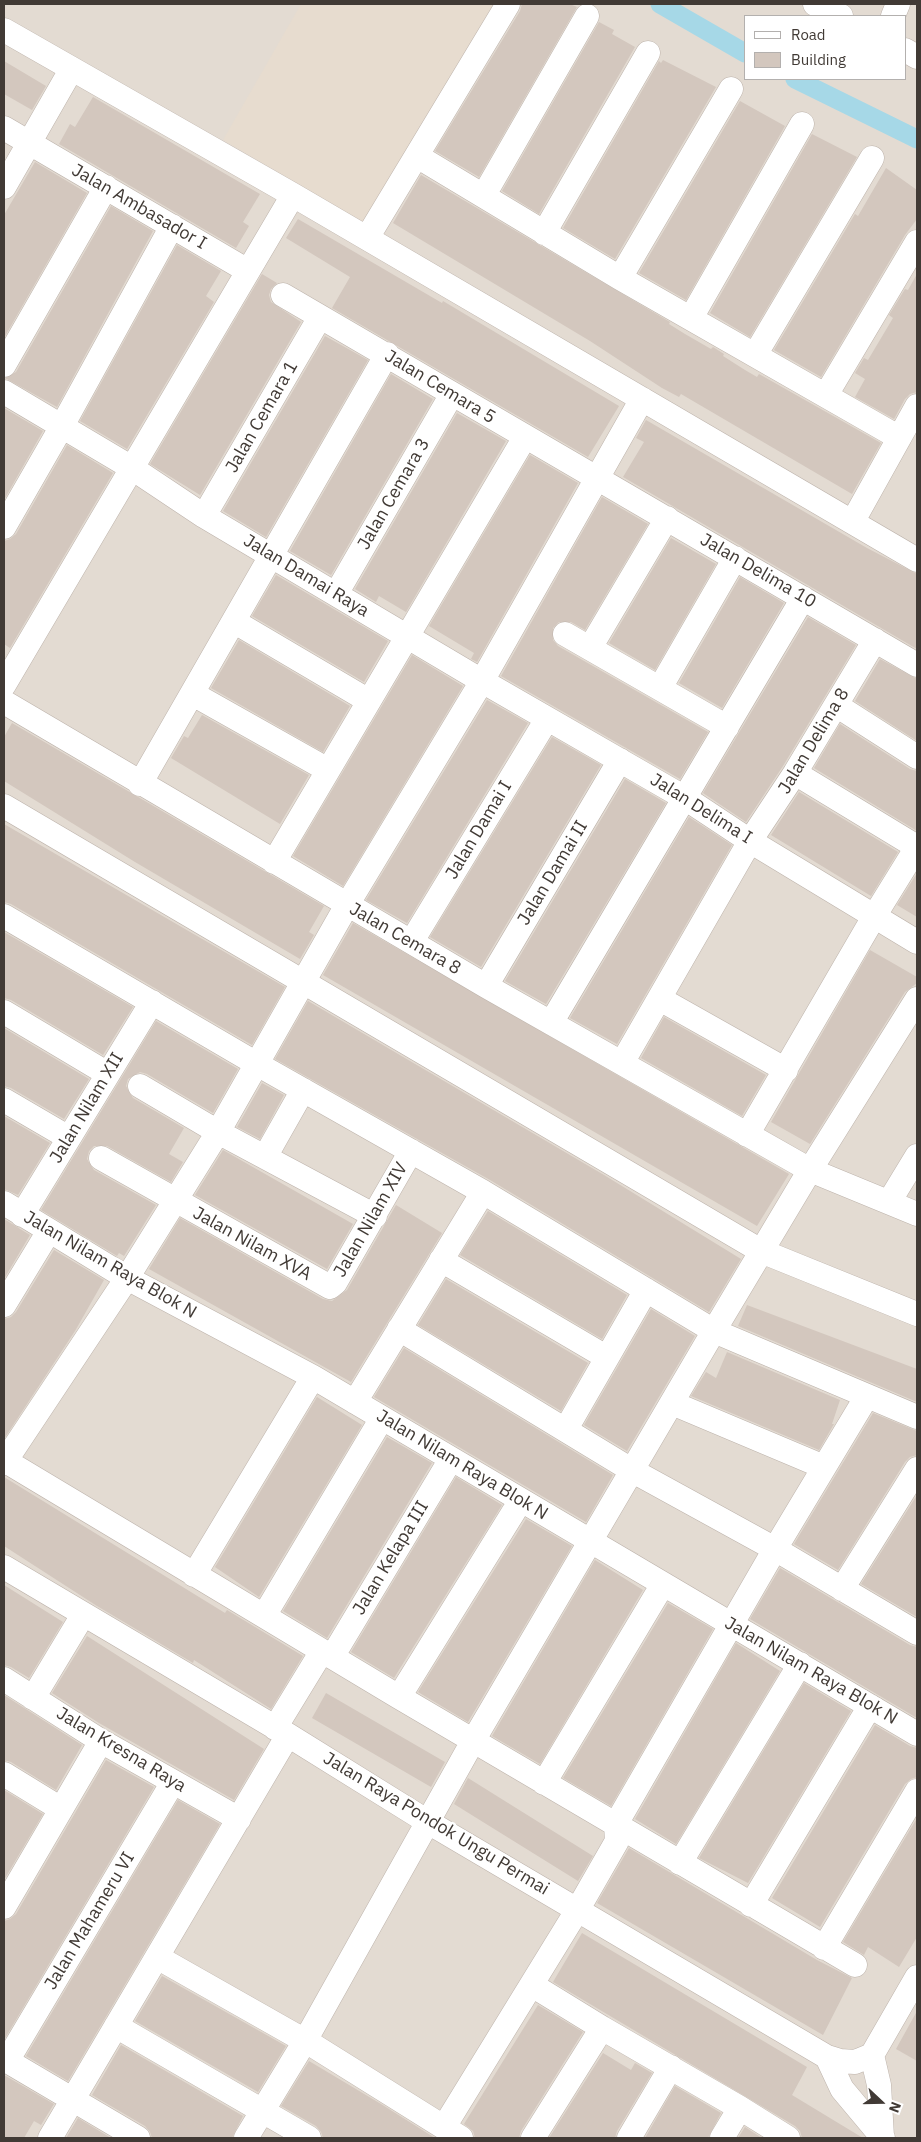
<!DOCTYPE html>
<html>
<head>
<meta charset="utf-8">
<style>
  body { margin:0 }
  #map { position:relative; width:921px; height:2142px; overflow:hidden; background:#f0eae4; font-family:"IBM Plex Sans",sans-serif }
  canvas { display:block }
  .frame { position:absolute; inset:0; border:5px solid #413a35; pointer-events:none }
  .legend { position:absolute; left:744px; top:15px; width:162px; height:65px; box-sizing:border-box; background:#fff; border:1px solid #b3b0ae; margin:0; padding:6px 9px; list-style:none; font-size:15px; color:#413a35 }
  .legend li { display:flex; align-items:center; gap:10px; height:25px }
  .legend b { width:25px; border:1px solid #b3b0ae }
  .north { position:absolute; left:856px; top:2077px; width:50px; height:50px; -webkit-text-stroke:4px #fff; paint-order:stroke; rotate:111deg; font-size:14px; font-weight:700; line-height:20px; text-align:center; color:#413a35 }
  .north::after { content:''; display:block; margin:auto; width:18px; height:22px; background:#413a35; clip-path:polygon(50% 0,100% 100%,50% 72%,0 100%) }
</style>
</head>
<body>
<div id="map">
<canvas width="921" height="2142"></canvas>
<div class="frame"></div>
<ul class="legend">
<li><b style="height:6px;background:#fff"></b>Road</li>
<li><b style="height:14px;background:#d3c7be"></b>Building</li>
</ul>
<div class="north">N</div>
</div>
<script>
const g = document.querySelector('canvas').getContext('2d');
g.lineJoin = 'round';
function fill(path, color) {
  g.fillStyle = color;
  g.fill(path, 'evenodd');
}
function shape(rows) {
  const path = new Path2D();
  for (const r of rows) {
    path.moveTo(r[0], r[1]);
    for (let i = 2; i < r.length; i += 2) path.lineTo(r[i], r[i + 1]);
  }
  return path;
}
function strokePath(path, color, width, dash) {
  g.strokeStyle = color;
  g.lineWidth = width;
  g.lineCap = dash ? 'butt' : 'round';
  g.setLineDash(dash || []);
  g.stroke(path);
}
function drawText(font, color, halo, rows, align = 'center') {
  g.font = font + ' "IBM Plex Sans",sans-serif';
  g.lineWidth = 5;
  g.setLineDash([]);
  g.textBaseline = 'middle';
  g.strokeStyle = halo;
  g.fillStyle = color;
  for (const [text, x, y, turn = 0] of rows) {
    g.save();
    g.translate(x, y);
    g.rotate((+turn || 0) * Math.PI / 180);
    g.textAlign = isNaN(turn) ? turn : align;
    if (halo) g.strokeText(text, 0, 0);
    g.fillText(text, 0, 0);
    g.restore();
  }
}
const residential = shape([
  [4,4,917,4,917,2138,4,2138],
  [745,16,905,16,905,79,745,79]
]);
const education = shape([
  [301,4,503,4,371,227,223,140]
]);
const canal = shape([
  [660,4,745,53],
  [795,79,917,139]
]);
const building = shape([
  [522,4,570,4,577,7,479,177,435,151,520,11],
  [599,22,614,30,612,34,635,47,539,214,502,191],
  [663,60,716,87,615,259,563,228,659,61,661,63],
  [4,61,46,86,32,110,4,94],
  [93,97,260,194,243,222,249,226,236,248,59,144,70,124,75,127],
  [740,101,785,126,686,300,639,273],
  [812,134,857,157,750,337,710,313],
  [35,162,87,193,4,338,4,215],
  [886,168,917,190,917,219,905,235,821,377,774,350,855,214,858,216],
  [421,175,670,322,669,324,685,334,711,349,713,347,724,354,723,356,745,370,757,377,759,374,881,443,852,494,681,394,679,397,662,388,590,341,393,223],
  [111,206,153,231,57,407,5,378,16,372],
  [298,219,442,303,443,301,619,406,588,457,332,308,350,277,286,238],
  [177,245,221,271,206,296,214,302,127,449,80,421],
  [262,274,277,283,271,289,269,295,271,302,301,322,200,495,150,464],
  [917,274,917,392,910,394,905,399,894,419,855,397,865,379,855,373,864,358,868,360,893,318,889,315,905,289,908,290],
  [325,336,368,360,266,537,223,511],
  [391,374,433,399,331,575,290,551],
  [4,408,43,431,4,500],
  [457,413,506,441,406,612,379,596,376,602,355,589],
  [646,420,867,548,917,574,917,649,623,477,644,442,636,438],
  [67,445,113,473,10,648,4,644,4,541,10,539,16,534],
  [530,455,578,483,477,662,471,659,474,653,429,626],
  [602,497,648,524,585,630,571,622,559,622,553,628,553,640,558,646,708,732,680,779,501,676],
  [671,538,716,564,655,670,609,643],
  [276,575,388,641,364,682,252,616],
  [740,577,784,603,722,708,679,683],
  [808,617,856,645,783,766,746,822,703,793],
  [239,640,350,706,323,752,211,688],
  [412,655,463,686,343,886,293,856],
  [880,659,917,679,917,741,855,701],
  [487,700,528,723,407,923,366,900],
  [202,715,309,775,280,824,171,758,184,736,188,738],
  [12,723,324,906,309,932,314,935,300,959,135,862,4,781,4,737],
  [840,724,910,769,917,771,917,831,814,768],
  [552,737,601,765,481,967,430,937],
  [625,779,666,803,546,1004,505,981],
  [799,792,898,852,871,896,771,835],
  [689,817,732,845,617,1044,570,1018],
  [4,824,285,987,252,1045,11,904,4,902],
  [917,873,917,917,897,905],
  [353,923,789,1174,757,1226,323,975],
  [4,932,133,1007,103,1055,11,1000,4,998],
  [870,950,917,977,917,983,905,992,810,1144,771,1122],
  [308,1001,604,1175,741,1259,709,1312,490,1180,275,1059],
  [664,1017,766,1075,742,1116,641,1058],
  [156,1021,238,1069,213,1113,147,1074,140,1072,128,1079,126,1086,133,1098,184,1128,169,1154,183,1162,171,1182,107,1146,94,1146,89,1151,87,1159,94,1170,156,1205,124,1256,119,1253,117,1256,41,1210],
  [4,1028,89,1079,64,1119,11,1088,4,1086],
  [262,1083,284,1095,260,1139,237,1127],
  [4,1116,50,1143,18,1195,4,1189],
  [223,1150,353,1224,327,1269,195,1195],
  [396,1205,442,1233,351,1382,149,1269,180,1218,323,1299,332,1301,347,1290],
  [488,1211,627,1295,602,1339,460,1255],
  [4,1219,30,1235,4,1279],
  [54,1250,104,1280,75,1331,4,1439,4,1319,11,1317,16,1312],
  [446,1279,588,1363,561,1411,418,1325],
  [747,1305,917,1369,917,1402,738,1326],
  [651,1309,695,1336,627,1451,584,1425],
  [404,1348,613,1475,586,1522,374,1397],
  [727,1352,840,1400,832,1424,834,1424,819,1450,691,1396,706,1372,716,1378],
  [317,1397,362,1425,259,1597,215,1567],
  [873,1413,917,1431,917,1455,910,1457,905,1462,838,1570,794,1544],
  [387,1437,432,1463,327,1638,283,1611],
  [4,1477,225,1613,227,1610,303,1656,271,1709,194,1660,193,1663,97,1606,4,1546],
  [456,1477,502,1505,394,1678,351,1652],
  [917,1495,917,1617,861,1584],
  [526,1519,572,1546,468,1722,418,1692],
  [595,1560,643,1590,540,1764,492,1736],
  [780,1568,910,1645,917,1647,917,1718,750,1619],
  [4,1585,63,1622,29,1678,11,1667,4,1665],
  [668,1603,713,1629,611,1806,563,1778],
  [87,1636,264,1749,234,1800,99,1723,52,1693],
  [736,1643,780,1671,676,1844,635,1819],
  [804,1683,851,1711,748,1883,699,1858],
  [326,1693,445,1762,431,1787,312,1718],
  [4,1695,82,1745,56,1790,11,1762,4,1760],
  [875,1725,910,1746,917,1748,917,1777,911,1779,905,1784,820,1927,772,1898],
  [106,1760,154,1787,4,2040,4,1921,10,1919,16,1914],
  [468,1778,593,1856,578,1881,454,1804],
  [4,1790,43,1814,4,1880],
  [178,1800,220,1824,68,2081,26,2056],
  [917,1818,917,1937,899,1967,868,1947,864,1955,843,1942],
  [629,1848,817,1960,852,1978,823,2035,597,1903],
  [582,1933,807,2067,792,2095,863,2138,802,2138,800,2131,795,2126,553,1982],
  [162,1976,286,2046,258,2092,135,2021],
  [538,2005,583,2032,521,2131,519,2138,475,2138,473,2131,464,2124],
  [917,2011,917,2061,896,2049],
  [121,2045,243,2116,232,2138,152,2138,150,2132,145,2126,92,2095],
  [603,2053,631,2070,635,2063,652,2073,617,2131,615,2138,549,2138],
  [309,2061,381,2104,435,2138,323,2138,321,2132,316,2126,281,2106],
  [4,2075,54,2104,41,2125,34,2121,24,2138,4,2138],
  [675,2086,721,2113,708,2138,645,2138],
  [78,2118,111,2138,66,2138],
  [745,2127,762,2138,738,2138]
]);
const minor = shape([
  [815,4,841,16],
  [893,16,898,4],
  [4,30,293,195,917,560],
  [905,50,917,57],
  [4,128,248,271],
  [417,156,620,278,898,437],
  [4,187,71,70],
  [484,195,587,16],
  [544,233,648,53],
  [367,238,508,4],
  [620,278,731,89],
  [283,295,917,665],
  [691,318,802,124],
  [755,355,872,158],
  [4,365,106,187],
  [4,392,132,468,204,516,482,681,685,798,750,841,917,942],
  [826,395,917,242],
  [204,516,320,317],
  [853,521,917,406],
  [4,527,62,426,172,226],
  [336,594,452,394],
  [235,622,369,701],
  [565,634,727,727],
  [590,648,667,518],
  [4,685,293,195],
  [660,688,735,558],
  [193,694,328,770],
  [4,702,486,986,810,1170,917,1214],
  [836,705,917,757],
  [795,773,917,847],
  [140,784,387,354],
  [4,806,761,1251,917,1314],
  [274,862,525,437],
  [4,916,257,1064,483,1192,714,1331,917,1417],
  [412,941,547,719],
  [486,986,620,760],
  [660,999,786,1070],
  [4,1012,108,1074],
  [551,1023,803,598],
  [622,1063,750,841,795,773,875,640],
  [140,1086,218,1132,375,1216],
  [4,1100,69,1138],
  [747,1135,875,915,917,847],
  [265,1157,303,1090],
  [101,1158,330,1287,335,1283,411,1151],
  [889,1202,917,1156],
  [4,1203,127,1278,313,1377,917,1734],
  [22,1215,152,1002],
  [441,1260,606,1357],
  [4,1305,49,1231],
  [399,1329,633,1471,775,1549,917,1633],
  [355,1402,483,1192],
  [672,1403,824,1467],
  [566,1429,646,1290],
  [4,1460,399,1697,855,1965],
  [4,1463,127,1278,218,1132,347,905,482,681,642,399],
  [4,1567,288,1735,428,1822,827,2057,840,2061,855,2062,872,2055,917,1977],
  [194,1575,313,1377],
  [842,1589,917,1469],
  [264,1616,382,1418],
  [332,1657,451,1459],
  [4,1679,101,1741,239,1819],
  [399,1697,521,1500],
  [33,1698,83,1615],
  [275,1728,322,1651],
  [4,1774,61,1809],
  [544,1783,663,1584],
  [680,1863,800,1664],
  [751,1905,870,1706],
  [4,1907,101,1741],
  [824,1948,917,1791],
  [157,1957,314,2046,461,2138],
  [532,1985,602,2028,740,2108,788,2138],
  [116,2026,309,2138],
  [872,2055,879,2085,882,2137],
  [827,2057,842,2089,883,2138],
  [4,2059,138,2138],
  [7,2061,173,1782],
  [444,2127,578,1909,617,1841,616,1824,775,1549,867,1396],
  [50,2138,288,1735],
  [246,2138,305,2041,473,1741,715,1329,810,1170,917,999],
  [533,2138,602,2028],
  [629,2138,671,2067],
  [722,2138,740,2108]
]);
const streetNames = [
  ["Jalan Ambasador I",139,207,30],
  ["Jalan Cemara 5",440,387,31],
  ["Jalan Cemara 1",262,417,-60],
  ["Jalan Cemara 3",394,494,-60],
  ["Jalan Delima 10",758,571,30],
  ["Jalan Damai Raya",306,576,31],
  ["Jalan Delima 8",814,741,-59],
  ["Jalan Delima I",701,809,32],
  ["Jalan Damai I",479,830,-59],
  ["Jalan Damai II",553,873,-59],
  ["Jalan Cemara 8",405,939,30],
  ["Jalan Nilam XII",87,1108,-59],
  ["Jalan Nilam XIV",371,1220,-60],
  ["Jalan Nilam XVA",252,1244,29],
  ["Jalan Nilam Raya Blok N",110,1265,30],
  ["Jalan Nilam Raya Blok N",462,1465,31],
  ["Jalan Kelapa III",391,1558,-59],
  ["Jalan Nilam Raya Blok N",811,1671,30],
  ["Jalan Kresna Raya",121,1750,31],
  ["Jalan Raya Pondok Ungu Permai",436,1824,31],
  ["Jalan Mahameru VI",90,1921,-59]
];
fill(residential, '#e3dbd2');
fill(education, '#e7dccf');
strokePath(canal, '#a6d8e7', 19);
fill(building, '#d3c7be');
strokePath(minor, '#bdb3ab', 25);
strokePath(minor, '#fff', 24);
drawText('18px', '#413a35', '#fff', streetNames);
</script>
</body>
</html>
